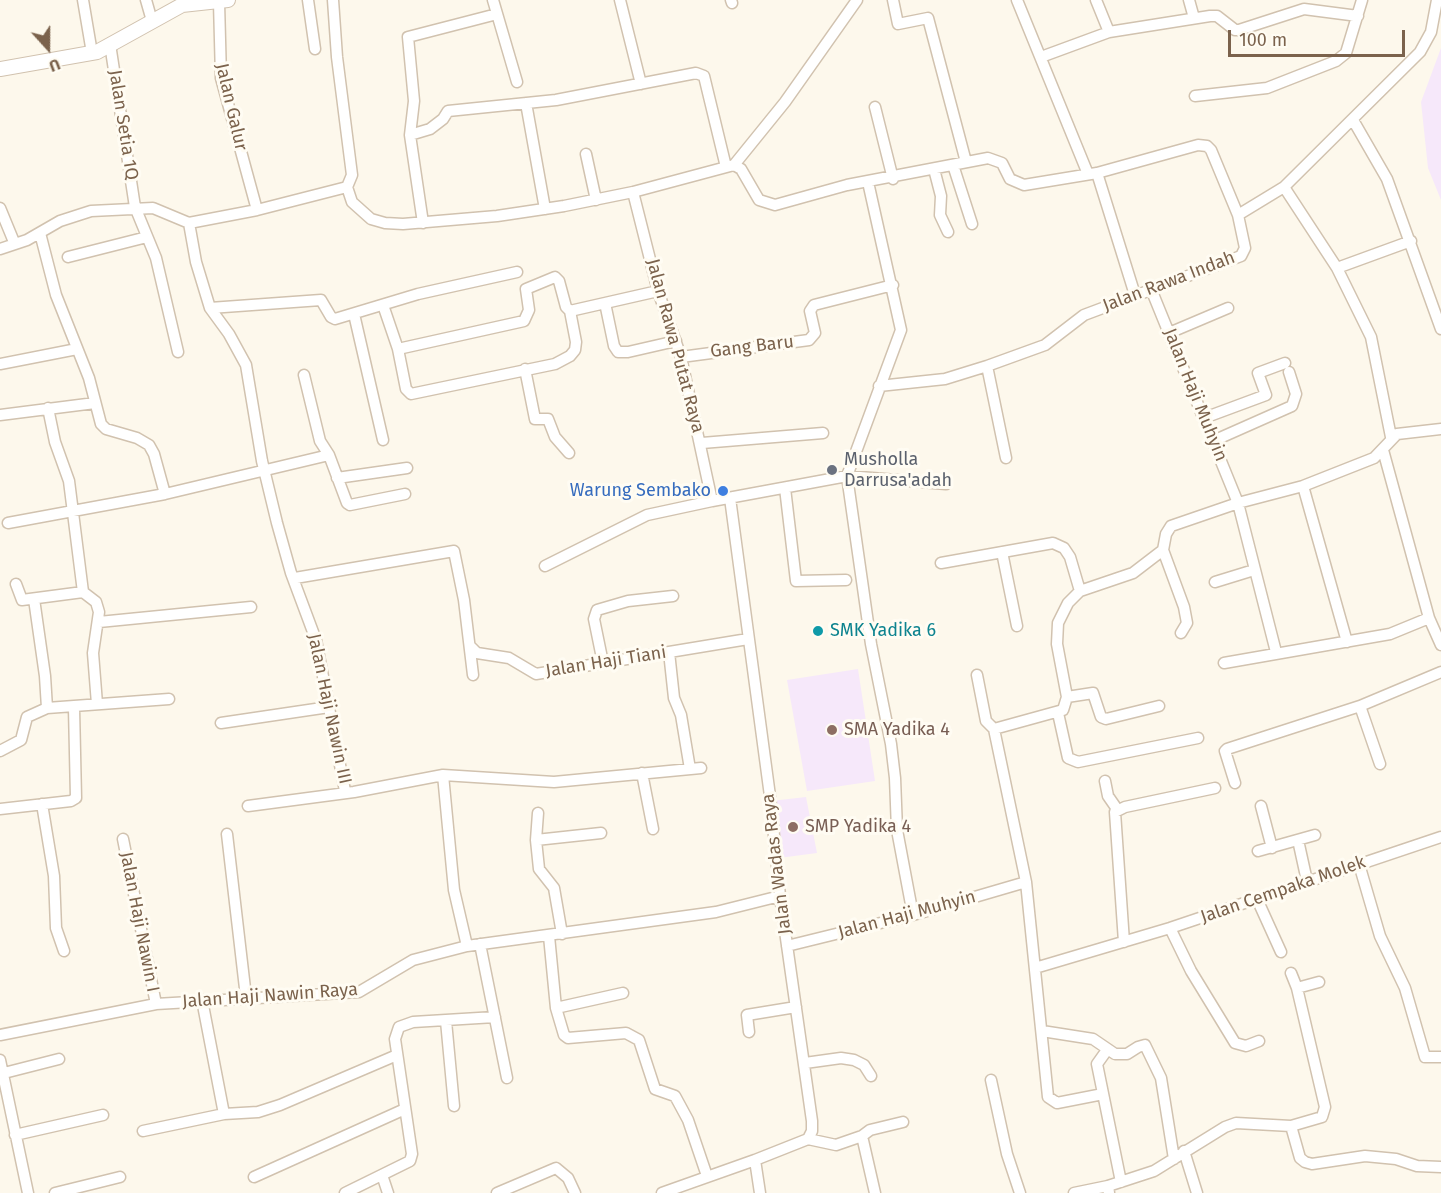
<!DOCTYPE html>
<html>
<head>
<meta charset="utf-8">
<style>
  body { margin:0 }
  #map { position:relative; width:1441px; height:1193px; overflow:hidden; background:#fdf8ec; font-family:"Fira Sans",sans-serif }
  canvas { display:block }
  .north { position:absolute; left:18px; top:18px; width:60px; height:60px; -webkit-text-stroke:4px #fffcf3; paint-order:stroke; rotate:159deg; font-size:16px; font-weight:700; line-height:24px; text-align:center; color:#7b624c }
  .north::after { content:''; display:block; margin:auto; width:21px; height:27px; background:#7b624c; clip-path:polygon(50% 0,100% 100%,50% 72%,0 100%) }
  .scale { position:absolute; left:1228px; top:30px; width:177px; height:27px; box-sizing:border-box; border:3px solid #7b624c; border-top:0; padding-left:8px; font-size:18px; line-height:21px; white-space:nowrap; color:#7b624c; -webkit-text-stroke:4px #fffcf3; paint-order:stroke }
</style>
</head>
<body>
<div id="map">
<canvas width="1441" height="1193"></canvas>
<div class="north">U</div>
<div class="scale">100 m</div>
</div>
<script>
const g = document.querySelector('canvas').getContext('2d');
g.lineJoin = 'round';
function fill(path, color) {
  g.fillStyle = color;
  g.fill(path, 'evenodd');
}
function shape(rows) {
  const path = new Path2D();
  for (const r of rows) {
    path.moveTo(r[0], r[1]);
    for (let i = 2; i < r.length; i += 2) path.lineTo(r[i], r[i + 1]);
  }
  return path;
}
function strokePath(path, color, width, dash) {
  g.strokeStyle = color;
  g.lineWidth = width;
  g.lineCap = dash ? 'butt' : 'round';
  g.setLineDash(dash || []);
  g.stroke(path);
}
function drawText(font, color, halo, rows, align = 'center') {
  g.font = font + ' "Fira Sans",sans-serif';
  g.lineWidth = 6;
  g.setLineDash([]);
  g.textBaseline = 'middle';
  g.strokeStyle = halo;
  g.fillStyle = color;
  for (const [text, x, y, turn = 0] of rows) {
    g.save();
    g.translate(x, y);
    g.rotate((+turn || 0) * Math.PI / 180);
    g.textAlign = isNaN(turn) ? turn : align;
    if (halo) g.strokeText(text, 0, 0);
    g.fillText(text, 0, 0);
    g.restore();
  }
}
const education = shape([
  [1441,48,1441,200,1428,168,1421,102],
  [858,669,875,781,807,791,787,680],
  [806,797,817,853,779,858,771,801]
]);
const minor = shape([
  [83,0,92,53],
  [146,0,152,21],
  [308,0,315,49],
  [333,0,337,57,352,175,347,187,352,202,371,219,385,223,403,224,497,216,564,206,633,192,734,165,785,102,857,0],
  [493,0,517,82],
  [620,0,641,84],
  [731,0,732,3],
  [893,0,898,24,928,18,966,162],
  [1017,0,1088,174],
  [1096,0,1109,32],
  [1189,0,1194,18],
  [219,2,221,78,257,210],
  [110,44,135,207,156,258,178,352],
  [1041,57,1109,32,1210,16,1217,16,1235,30,1239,30,1304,9,1358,16],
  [1195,96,1267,88,1336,61,1346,53,1362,0],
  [526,103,545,209],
  [875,107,893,179],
  [1353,120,1387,179,1441,329],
  [410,135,430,129,443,119,448,111,556,100,696,73,704,76,726,167],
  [586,154,596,200],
  [734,165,741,169,759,200,775,205,847,185,988,158,1002,163,1010,179,1024,185,1097,173,1198,145,1207,146,1211,150,1238,215,1245,248,1241,256,1084,315,1045,345,987,366,945,379,879,386],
  [953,165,972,224],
  [934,169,941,196,940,215,948,232],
  [1097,173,1135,295],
  [868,182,901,330,847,476,871,644,891,744,895,778,897,830,913,915],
  [1284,187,1337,268,1371,337,1391,437],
  [633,192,658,291,681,357,712,501],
  [0,208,14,242],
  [1238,215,1284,187,1420,52,1431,32,1437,0],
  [189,223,196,262,210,308,229,334,246,365,262,461,277,523,291,573,316,640,345,791],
  [189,223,257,210,347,187],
  [423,223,410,135,414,101,408,37,497,14],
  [40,233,56,295,89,378,101,424,106,429,137,438,149,445,154,454,165,494],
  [0,249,27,240,60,221,91,211,153,208,189,223],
  [68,257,147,237],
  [1337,268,1411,241],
  [1151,289,1238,503,1276,652],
  [605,303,614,346,618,352,628,352,676,341],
  [383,305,398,349,524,321,529,310,526,289,555,277,559,281,566,307,570,311],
  [210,308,321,300,331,317,335,319,418,294,517,272],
  [354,314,383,440],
  [1169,333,1228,308],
  [398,349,406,389,411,394,555,364,570,356,575,350,576,342,570,311,658,291],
  [681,357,809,340,815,333,810,311,814,305,893,285],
  [0,364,77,349],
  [987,366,1006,458],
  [525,369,535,419,548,419,555,437,569,453],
  [304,375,320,441,329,455,347,503,350,505,405,494],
  [48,408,55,442,69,481,83,592],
  [0,415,95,403],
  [1204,418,1266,395,1258,373,1285,363],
  [1213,441,1292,406,1296,394,1289,372],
  [702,443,823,433],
  [1383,450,1429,618,1441,645],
  [337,478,407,468],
  [1303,486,1347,642],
  [785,488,796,581,846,580],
  [730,498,770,796,780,896,812,1121,812,1131,808,1139,755,1160,760,1193],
  [8,523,165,494,329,455],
  [1163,550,1184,607,1187,623,1181,633],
  [1002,552,1017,626],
  [941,563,1053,543,1064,548,1070,557,1080,591],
  [545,566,647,515,712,501,847,476,946,484],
  [295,578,454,551,464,600,473,675],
  [1215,582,1254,570],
  [16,584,22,600,83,592],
  [83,592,96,602,99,612,93,653,97,704],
  [34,599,45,676,47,708],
  [99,622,251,607],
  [470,646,477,653,509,658,536,674,748,639],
  [669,652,674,698,681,715,690,769],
  [603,663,594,619,597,610,628,601,673,596],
  [1224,663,1390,634,1429,618],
  [977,675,986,721,994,729,1026,882,1048,1097,1057,1103,1103,1094],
  [1067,697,1093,693,1101,717,1106,719,1159,706],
  [1360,706,1380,764],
  [1058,713,1068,758,1078,762,1198,738],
  [221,723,329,707],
  [994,729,1063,710,1067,697,1057,644,1058,623,1068,603,1080,591,1133,573,1163,550,1166,534,1171,526,1238,503,1303,486,1374,458,1397,434,1441,429],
  [0,751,21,740,27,717,47,708,169,699],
  [642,773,653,829],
  [443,775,454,890,467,946],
  [1105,781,1108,796,1117,809],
  [1235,783,1225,751,1227,749,1360,706,1441,672],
  [42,804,54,876,56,928,64,951],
  [248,806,354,792,443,775,554,782,701,768],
  [1261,806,1272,848],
  [0,809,71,801,76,798,74,708],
  [538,813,536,840,539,869,554,888,562,934],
  [227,834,246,997],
  [123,839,156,1004],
  [536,840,601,833],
  [1298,840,1307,881],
  [1258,851,1315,835],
  [1359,864,1380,936,1405,988,1425,1057,1441,1057],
  [1257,899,1281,952],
  [1170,928,1191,971,1235,1043,1246,1046,1259,1041],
  [549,936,556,1008,564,1035,568,1038,626,1033,639,1040,655,1089,675,1096,688,1120,707,1176],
  [1124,942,1115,812,1125,807,1215,788],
  [480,944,507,1078],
  [787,946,913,915,1026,882],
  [1035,968,1170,928,1441,837],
  [1297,988,1319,982],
  [202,1000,224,1114],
  [556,1008,623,993],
  [446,1021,454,1106],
  [1042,1031,1093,1039,1115,1054,1127,1054,1138,1047,1145,1045,1161,1078,1174,1159],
  [749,1032,747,1015,796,1007],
  [0,1035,156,1004,359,992,413,960,467,946,716,912,780,896],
  [1107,1050,1097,1064,1121,1182],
  [0,1060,28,1193],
  [805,1063,841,1058,854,1060,864,1065,871,1076],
  [4,1073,59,1059],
  [991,1080,1007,1154,1020,1193],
  [1291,1126,1300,1158,1305,1162,1312,1164,1365,1156,1396,1159,1417,1166,1441,1167],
  [143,1131,224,1114,258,1112,280,1105,397,1055],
  [15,1135,103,1115],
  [862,1136,875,1193],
  [808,1139,836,1145,862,1136,870,1130,903,1122],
  [1184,1151,1197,1193],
  [382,1175,388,1193],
  [254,1177,405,1109],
  [55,1193,120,1177],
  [345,1193,410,1161,412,1154,395,1039,399,1027,413,1022,495,1017],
  [497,1193,556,1168,568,1178,575,1193],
  [662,1193,755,1160],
  [1074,1193,1108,1186],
  [1109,1193,1108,1186,1154,1171,1225,1127,1236,1123,1291,1126,1322,1117,1325,1107,1297,988,1291,973]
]);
const tertiary = shape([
  [0,69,97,52,182,5,228,0]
]);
const markers = [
  [832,470,6,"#6b7280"],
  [723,491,6,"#3f7fe0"],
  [818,631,6,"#0f9aa8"],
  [832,730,6,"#8d6e63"],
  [793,827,6,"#8d6e63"]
];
const streetNames = [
  ["Jalan Galur",231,107,77],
  ["Jalan Setia 1Q",123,125,81],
  ["Jalan Rawa Indah",1169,282,-21],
  ["Jalan Rawa Putat Raya",675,346,75],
  ["Gang Baru",752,347,-7],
  ["Jalan Haji Muhyin",1195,395,68],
  ["Jalan Haji Tiani",606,662,-9],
  ["Jalan Haji Nawin III",329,709,78],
  ["Jalan Wadas Raya",777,864,-97],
  ["Jalan Cempaka Molek",1283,890,-19],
  ["Jalan Haji Muhyin",907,915,-15],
  ["Jalan Haji Nawin I",139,922,79],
  ["Jalan Haji Nawin Raya",270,996,-4]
];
const worshipNames = [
  ["Musholla",844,460],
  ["Darrusa'adah",844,481]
];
const shopNames = [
  ["Warung Sembako",711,491]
];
const cultureNames = [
  ["SMK Yadika 6",830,631]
];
const educationNames = [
  ["SMA Yadika 4",844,730],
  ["SMP Yadika 4",805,827]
];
fill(education, '#f6e8fa');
strokePath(minor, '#d1c2af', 13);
strokePath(tertiary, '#d1c2af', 16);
strokePath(minor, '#fff', 10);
strokePath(tertiary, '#fff', 14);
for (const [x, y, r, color] of markers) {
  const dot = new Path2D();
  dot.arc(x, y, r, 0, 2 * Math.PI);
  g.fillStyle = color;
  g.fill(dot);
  strokePath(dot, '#fffcf3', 2);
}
drawText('18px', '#7b624c', '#fffcf3', streetNames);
drawText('18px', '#5b616d', '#fffcf3', worshipNames, 'left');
drawText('18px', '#366cbe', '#fffcf3', shopNames, 'right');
drawText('18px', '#0d838f', '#fffcf3', cultureNames, 'left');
drawText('18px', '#785e54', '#fffcf3', educationNames, 'left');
</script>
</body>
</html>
